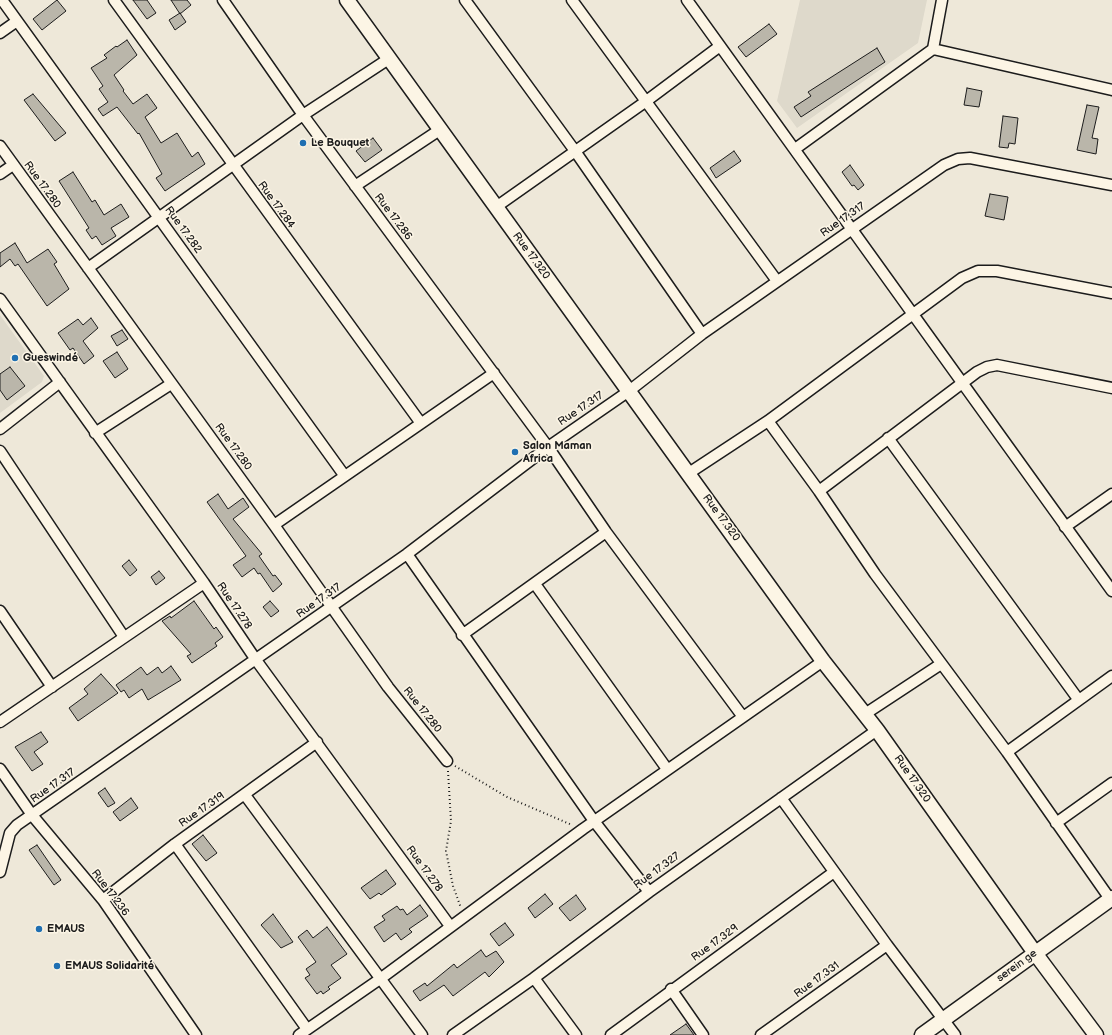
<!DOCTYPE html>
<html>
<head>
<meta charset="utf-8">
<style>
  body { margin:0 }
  canvas { display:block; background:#eee8d9 }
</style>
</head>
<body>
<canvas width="1112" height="1035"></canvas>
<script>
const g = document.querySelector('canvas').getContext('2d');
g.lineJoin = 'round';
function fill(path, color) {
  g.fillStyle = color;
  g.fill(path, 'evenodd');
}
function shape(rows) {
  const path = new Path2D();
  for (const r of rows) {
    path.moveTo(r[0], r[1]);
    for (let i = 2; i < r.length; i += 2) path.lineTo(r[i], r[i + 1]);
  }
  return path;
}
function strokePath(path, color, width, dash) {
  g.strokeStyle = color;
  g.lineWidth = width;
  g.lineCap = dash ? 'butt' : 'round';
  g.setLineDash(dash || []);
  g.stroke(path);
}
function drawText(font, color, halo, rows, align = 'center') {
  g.font = font + ' "Balsamiq Sans",sans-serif';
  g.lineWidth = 3;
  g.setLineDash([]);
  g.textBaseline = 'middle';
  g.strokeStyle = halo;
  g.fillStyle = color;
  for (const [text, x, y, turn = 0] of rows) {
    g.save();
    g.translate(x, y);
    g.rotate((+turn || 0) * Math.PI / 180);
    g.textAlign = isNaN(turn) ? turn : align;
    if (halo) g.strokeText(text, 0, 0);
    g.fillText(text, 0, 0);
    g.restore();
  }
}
const built = shape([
  [800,0,927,0,918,43,797,128,777,101],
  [0,315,44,376,42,382,0,413]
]);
const building = shape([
  [57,0,66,11,42,30,33,19,57,0],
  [133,0,147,0,156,13,147,19,133,0],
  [171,0,187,0,191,5,180,14,171,0],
  [180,13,186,22,175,30,169,20,180,13],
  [769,24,777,34,746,57,738,47,769,24],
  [127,40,137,55,114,75,124,90,123,91,133,104,147,94,157,108,145,117,161,143,177,133,192,157,198,152,205,164,165,191,156,178,162,174,139,133,138,134,117,107,103,116,98,109,108,102,99,89,103,86,91,68,107,58,104,55,116,46,117,47,127,40],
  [877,48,885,62,801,117,794,107,811,96,808,92,877,48],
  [967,88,982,91,979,107,964,105,967,88],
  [33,94,66,133,55,141,24,100,33,94],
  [1087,105,1099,107,1092,138,1098,139,1096,154,1077,150,1087,105],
  [1003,116,1018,118,1015,144,1009,143,1008,148,999,147,1003,116],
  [373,138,382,150,365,162,356,151,373,138],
  [734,151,741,161,716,178,710,168,734,151],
  [850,165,864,185,858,190,854,185,852,186,842,172,850,165],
  [73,172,92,202,95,200,104,215,121,204,129,217,111,228,116,236,102,245,96,236,92,239,86,230,89,228,59,181,73,172],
  [990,194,1008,197,1004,220,985,216,990,194],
  [15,243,27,263,48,249,57,262,54,264,69,289,47,306,18,264,15,266,10,259,0,267,0,253,15,243],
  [91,318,98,328,83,341,94,356,84,364,73,348,70,350,58,333,78,319,83,325,91,318],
  [122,330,128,339,117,346,111,336,122,330],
  [117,352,128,369,115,378,103,361,117,352],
  [10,367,25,386,7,400,0,390,0,374,10,367],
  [218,494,228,509,243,498,249,507,233,519,262,554,259,556,273,576,275,575,282,584,273,592,260,573,258,574,254,568,242,577,233,565,246,556,207,502,218,494],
  [129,560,137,570,130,576,122,566,129,560],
  [159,571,165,578,156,585,151,577,159,571],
  [194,601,214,629,216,627,223,637,215,643,217,646,192,663,187,656,191,654,162,621,170,616,171,618,194,601],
  [270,601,279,611,271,617,263,607,270,601],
  [171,666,181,680,148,700,142,689,129,698,124,690,121,692,116,685,141,667,147,675,158,667,162,673,171,666],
  [101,674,118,693,78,721,69,708,88,694,84,689,101,674],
  [41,732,48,742,34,752,43,764,32,771,15,747,41,732],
  [105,788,115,803,108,807,98,793,105,788],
  [131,798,138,808,120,821,113,812,131,798],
  [203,835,217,853,206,861,192,844,203,835],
  [37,845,61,880,54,885,29,850,37,845],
  [386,870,396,884,381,895,379,893,370,899,361,888,386,870],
  [545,894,553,904,535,918,528,908,545,894],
  [576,895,586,909,570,921,559,908,576,895],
  [420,905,428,916,409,929,412,932,401,940,396,933,384,942,374,927,385,920,382,916,397,906,400,910,403,909,407,915,420,905],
  [273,914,293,942,281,948,261,925,273,914],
  [505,923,514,935,499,946,490,934,505,923],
  [327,927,347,954,331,965,341,978,328,987,330,989,323,994,321,991,317,994,305,978,310,975,306,969,316,962,298,937,307,930,313,938,327,927],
  [481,950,486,957,496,951,504,962,489,977,485,972,453,996,444,985,420,1001,413,991,425,983,427,986,454,964,457,968,481,950],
  [686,1024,694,1035,670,1035,686,1024]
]);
const path = shape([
  [455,766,507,797,572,825],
  [448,771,451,821,446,851,453,886,461,908]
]);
const street = shape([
  [2,0,344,475],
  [114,0,420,422],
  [223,0,303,115,548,447,606,532,743,717],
  [465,0,575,151,702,334],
  [572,0,777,281],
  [687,0,1112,591],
  [0,33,17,21],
  [933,49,1112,90],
  [0,146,274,525,388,687,447,761],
  [795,149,933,49,942,0],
  [0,174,13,165],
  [355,186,441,129],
  [496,207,645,102,720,46],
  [88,268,303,115,390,58],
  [0,299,204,583,256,660,450,926],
  [768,421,819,491,875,574,1007,752,1110,899],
  [0,429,60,382],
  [95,433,171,384],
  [888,438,1078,699],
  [0,451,124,637],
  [689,473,768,421,962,278,978,271,997,271,1112,293],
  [819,491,977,372,987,367,997,365,1112,388],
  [274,525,494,373],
  [1065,527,1112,494],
  [407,554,594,821,649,892],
  [535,584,667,769],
  [0,611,52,687],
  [462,635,606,532],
  [865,714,941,664],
  [0,722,204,583],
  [1007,752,1112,676],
  [0,769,32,815,103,900,196,1035],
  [245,795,422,1035],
  [781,798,887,945,955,1035],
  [1056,823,1112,783],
  [175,844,307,1029],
  [0,872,10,833,17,825,407,554,548,447,629,391,702,334,944,165,958,159,970,158,1112,185],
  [103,900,175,844,317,742],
  [534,978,576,1035],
  [671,989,703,1035],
  [299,1035,380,979,583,829,823,661],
  [453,1035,534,978,649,892,877,730],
  [611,1035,834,872],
  [761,1035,887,945]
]);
const secondary = shape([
  [347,0,823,661,877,730,1035,953,1096,1035],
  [922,1035,1112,898]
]);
const markers = [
  [303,143,4,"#1f6fb2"],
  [15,358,4,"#1f6fb2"],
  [515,452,4,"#1f6fb2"],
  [39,929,4,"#1f6fb2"],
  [57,966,4,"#1f6fb2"]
];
const poiNames = [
  ["Le Bouquet",311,143],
  ["Gueswindé",23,358],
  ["Salon Maman",523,446],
  ["Africa",523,459],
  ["EMAUS",47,929],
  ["EMAUS Solidarité",65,966]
];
const streetNames = [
  ["Rue 17.280",42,185,54],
  ["Rue 17.284",276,205,54],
  ["Rue 17.286",393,217,53],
  ["Rue 17.317",843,220,-35],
  ["Rue 17.282",183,230,54],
  ["Rue 17.320",531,256,54],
  ["Rue 17.317",581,409,-34],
  ["Rue 17.280",233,447,54],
  ["Rue 17.320",721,518,54],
  ["Rue 17.317",319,601,-35],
  ["Rue 17.278",234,606,56],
  ["Rue 17.280",422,710,52],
  ["Rue 17.320",912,779,55],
  ["Rue 17.317",53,786,-35],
  ["Rue 17.319",202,810,-35],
  ["Rue 17.278",424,869,54],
  ["Rue 17.327",657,871,-36],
  ["Rue 17.236",110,893,53],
  ["Rue 17.329",715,943,-36],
  ["serein ge",1017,966,-36],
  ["Rue 17.331",817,980,-36]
];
fill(built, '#ded9cb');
fill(building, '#bab6aa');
strokePath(building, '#1c1c1c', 1);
strokePath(street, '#1c1c1c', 13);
strokePath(secondary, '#1c1c1c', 17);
strokePath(path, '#1c1c1c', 2, [1, 3]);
strokePath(street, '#fcf5e5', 10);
strokePath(secondary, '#fcf5e5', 14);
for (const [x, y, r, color] of markers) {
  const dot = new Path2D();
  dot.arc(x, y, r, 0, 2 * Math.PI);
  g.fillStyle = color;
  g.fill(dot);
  strokePath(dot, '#fcf5e5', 1.5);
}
drawText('bold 11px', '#1c1c1c', '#fcf5e5', poiNames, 'left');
drawText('11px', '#1c1c1c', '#fcf5e5', streetNames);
</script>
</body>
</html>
